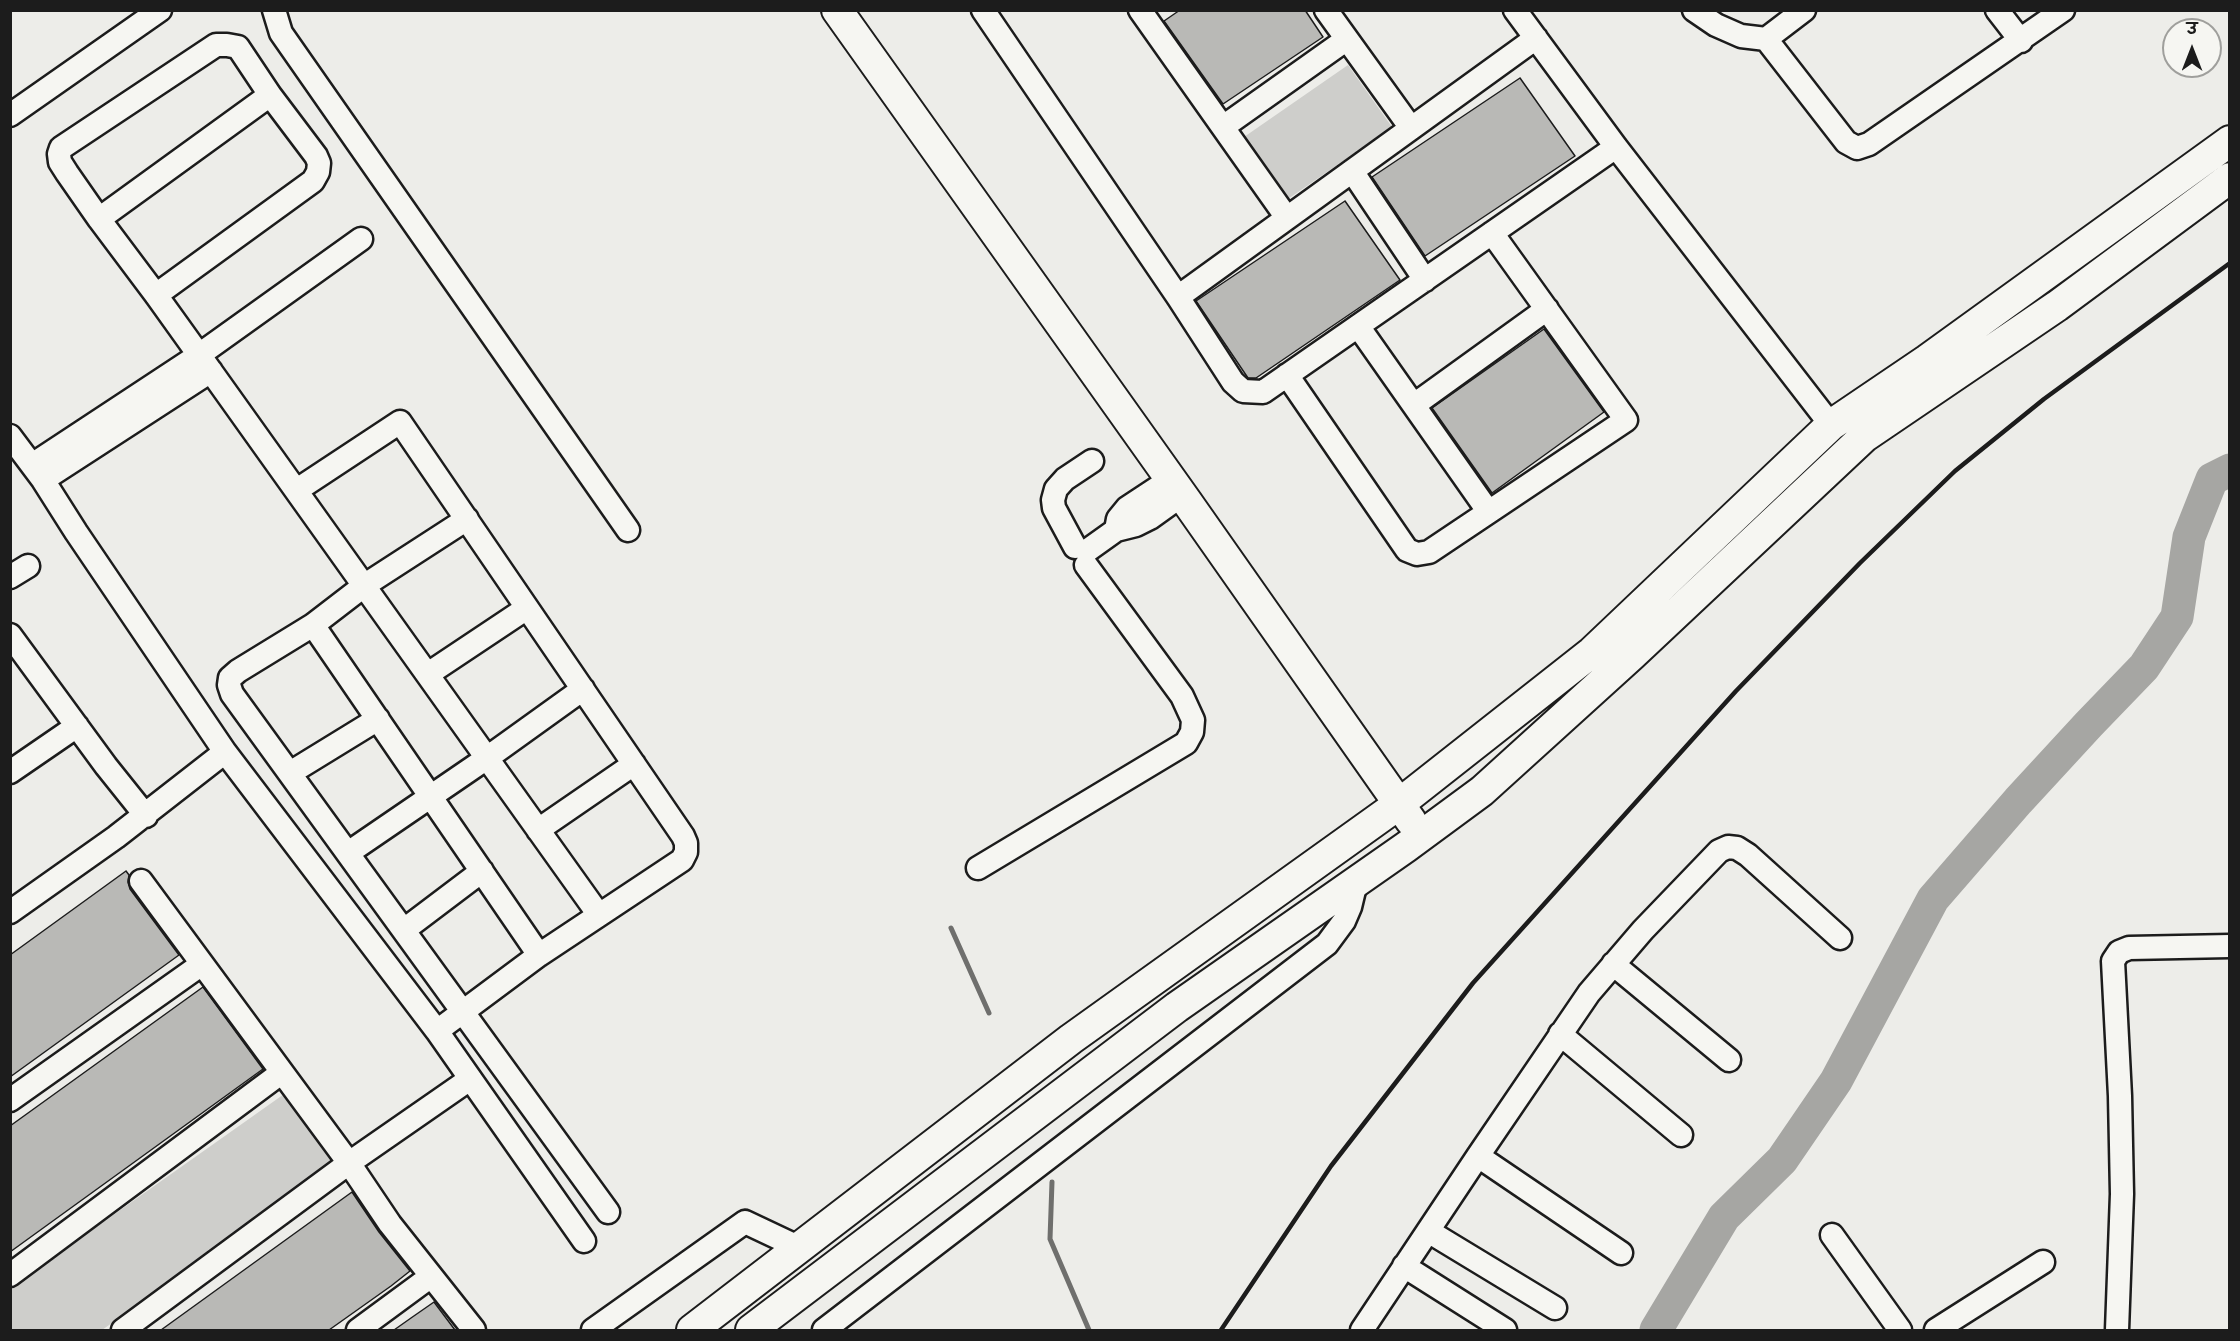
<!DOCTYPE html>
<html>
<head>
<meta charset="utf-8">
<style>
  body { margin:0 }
  #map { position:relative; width:2240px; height:1341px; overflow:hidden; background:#edede9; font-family:"Gochi Hand","Playpen Sans Deva",sans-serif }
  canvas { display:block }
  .frame { position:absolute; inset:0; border:12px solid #1c1c1c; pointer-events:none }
  .north { position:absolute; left:2162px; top:18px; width:60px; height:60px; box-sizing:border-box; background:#f6f6f2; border:2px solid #9f9f9c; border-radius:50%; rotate:0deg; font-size:16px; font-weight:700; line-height:24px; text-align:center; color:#1c1c1c }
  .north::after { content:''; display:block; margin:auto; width:21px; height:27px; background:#1c1c1c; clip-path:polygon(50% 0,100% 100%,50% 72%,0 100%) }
</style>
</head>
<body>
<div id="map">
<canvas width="2240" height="1341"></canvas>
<div class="frame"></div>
<div class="north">उ</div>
</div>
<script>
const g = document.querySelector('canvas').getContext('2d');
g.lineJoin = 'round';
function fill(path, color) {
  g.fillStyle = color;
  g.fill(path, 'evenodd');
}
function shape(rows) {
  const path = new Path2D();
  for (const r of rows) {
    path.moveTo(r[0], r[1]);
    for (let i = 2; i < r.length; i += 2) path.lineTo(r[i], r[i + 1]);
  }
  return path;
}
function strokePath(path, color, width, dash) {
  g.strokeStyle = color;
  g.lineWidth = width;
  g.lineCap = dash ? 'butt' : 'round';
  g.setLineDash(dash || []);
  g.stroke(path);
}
const green = shape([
  [1348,65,1392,127,1288,199,1244,137],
  [287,1092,338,1163,102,1330,11,1330,10,1288]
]);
const stream = shape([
  [951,928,989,1013],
  [1052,1182,1050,1239,1089,1330]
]);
const river = shape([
  [1656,1330,1724,1217,1782,1160,1836,1081,1933,899,2018,801,2089,724,2144,667,2177,617,2189,537,2212,479,2230,470]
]);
const building = shape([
  [1180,10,1305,10,1323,37,1223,104,1164,21,1180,10],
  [1520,78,1575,156,1425,256,1372,177,1520,78],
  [1345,201,1400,280,1256,378,1248,378,1196,301,1345,201],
  [1544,329,1604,412,1492,493,1432,408,1544,329],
  [126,871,129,875,128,882,130,889,179,955,10,1077,10,955,126,871],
  [203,987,263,1069,10,1252,10,1126,203,987],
  [352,1192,379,1232,410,1271,391,1286,329,1330,161,1330,352,1192],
  [434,1302,455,1330,394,1330,411,1318,434,1302]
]);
const minor = shape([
  [274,10,281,33,628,530],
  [983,10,1178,297,1233,382,1243,391,1263,392,1616,147],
  [1140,10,1287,218],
  [1326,10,1411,128],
  [1515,10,1616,147,1831,425],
  [1694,10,1716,25,1741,36,1766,39,1804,10],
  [1997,10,2021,41],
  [1766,39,1846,142,1857,148,1869,144,2063,10],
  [10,115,160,10],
  [1223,127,1347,39],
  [1352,171,1425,280],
  [99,219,270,95],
  [156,295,313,181,318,172,319,163,316,156,270,95,238,47,227,45,216,45,61,148,59,154,60,162,67,173,99,219,156,295,199,355,205,363,599,915],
  [1178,297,1536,38],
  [1358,326,1488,511],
  [1287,375,1407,550,1417,554,1429,552,1626,420,1492,233],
  [1414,405,1547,309],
  [10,436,43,480,76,532,225,752,437,1031,584,1241],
  [32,465,199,355,361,239],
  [43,480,211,371],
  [297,490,400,422,683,836,686,843,686,852,682,860,539,955,437,1031],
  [467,519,365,585,313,625,238,671,230,678,229,685,232,694,608,1212],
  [1116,530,1118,519,1127,508,1171,479],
  [1075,547,1054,508,1053,500,1056,489,1065,479,1092,461],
  [1088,550,1116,530,1136,525,1150,518,1182,495],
  [10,577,28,566],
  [313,625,539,955],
  [10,635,106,766,146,816],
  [428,674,527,608],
  [10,772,77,726],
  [290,773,378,719],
  [538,830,634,764],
  [348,853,487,758,583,689],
  [978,868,1186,743,1192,732,1193,720,1182,696,1086,565],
  [141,881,349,1163,390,1224,474,1330],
  [10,912,116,837,225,752],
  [404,930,482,871],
  [1613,964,1729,1060],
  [1560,1034,1681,1135],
  [10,1100,202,964],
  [1478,1156,1621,1253],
  [1428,1231,1555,1308],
  [1832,1235,1900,1330],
  [1404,1266,1505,1330],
  [10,1275,281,1073],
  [123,1330,349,1163,470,1079],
  [358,1330,430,1277],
  [593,1330,745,1222,800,1248],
  [824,1330,1327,944,1344,921,1350,907,1356,882],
  [1362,1330,1478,1156,1589,993,1643,930,1719,851,1728,847,1737,848,1748,855,1840,938],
  [1936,1330,2043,1262],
  [2117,1330,2122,1194,2120,1096,2113,961,2119,952,2129,948,2230,946]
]);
const major = shape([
  [837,10,1187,502,1411,821],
  [692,1330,1071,1039,1399,804,1592,652,1831,425,1927,360,2230,141],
  [751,1330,1177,1007,1406,847,1482,791,1632,655,1864,437,2057,306,2230,178]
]);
const rail = shape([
  [1221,1330,1331,1166,1473,983,1736,691,1860,563,1955,471,2044,399,2230,263]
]);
fill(green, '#cececb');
strokePath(stream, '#6f6f6d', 5);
strokePath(river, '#a6a6a3', 33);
fill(building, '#b9b9b6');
strokePath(building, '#1c1c1c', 1.5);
strokePath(minor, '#1c1c1c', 27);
strokePath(major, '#1c1c1c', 34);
strokePath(minor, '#f6f6f2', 22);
strokePath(major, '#f6f6f2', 30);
strokePath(rail, '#1c1c1c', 4.5);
</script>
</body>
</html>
